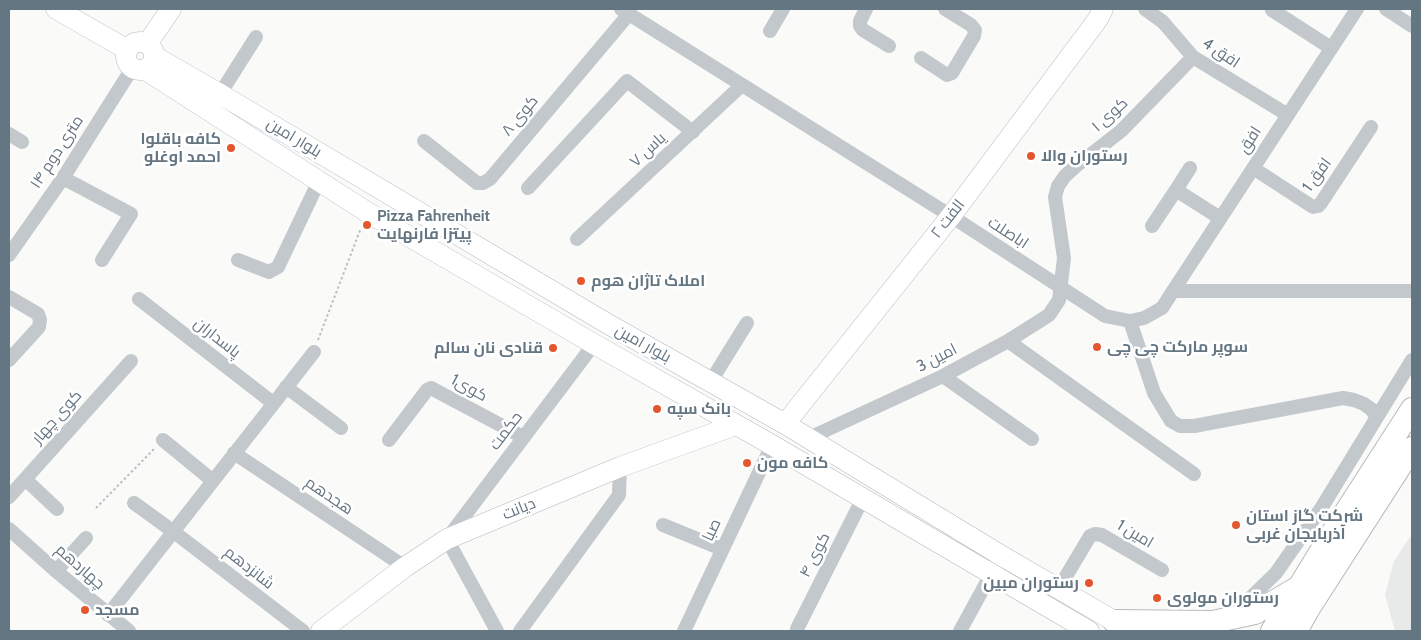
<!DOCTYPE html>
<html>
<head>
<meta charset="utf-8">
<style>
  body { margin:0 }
  #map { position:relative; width:1421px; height:640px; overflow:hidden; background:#fafaf8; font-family:Cabin,sans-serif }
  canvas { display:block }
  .frame { position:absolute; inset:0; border:10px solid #657683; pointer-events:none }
</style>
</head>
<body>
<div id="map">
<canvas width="1421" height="640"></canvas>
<div class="frame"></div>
</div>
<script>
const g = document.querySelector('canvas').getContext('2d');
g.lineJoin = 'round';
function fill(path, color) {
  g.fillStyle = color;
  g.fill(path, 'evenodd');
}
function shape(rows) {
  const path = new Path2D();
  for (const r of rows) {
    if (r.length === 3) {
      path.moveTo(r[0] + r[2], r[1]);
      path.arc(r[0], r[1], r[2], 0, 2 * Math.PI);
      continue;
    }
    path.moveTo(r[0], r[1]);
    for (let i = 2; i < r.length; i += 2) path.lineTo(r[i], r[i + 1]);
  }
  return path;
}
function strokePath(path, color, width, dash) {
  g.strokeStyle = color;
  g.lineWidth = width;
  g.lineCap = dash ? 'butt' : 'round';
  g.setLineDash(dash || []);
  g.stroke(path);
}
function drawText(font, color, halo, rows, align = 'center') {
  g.font = font + ' Cabin,Cairo,sans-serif';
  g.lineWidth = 5;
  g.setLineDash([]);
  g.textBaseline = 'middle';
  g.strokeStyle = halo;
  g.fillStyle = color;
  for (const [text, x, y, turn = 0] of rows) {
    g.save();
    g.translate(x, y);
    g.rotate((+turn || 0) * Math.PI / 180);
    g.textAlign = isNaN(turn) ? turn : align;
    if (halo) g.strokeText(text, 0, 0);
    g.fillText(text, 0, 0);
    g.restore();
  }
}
const built = shape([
  [1412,534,1412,631,1395,631,1385,595,1394,561]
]);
const path = shape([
  [318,340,361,228],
  [96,508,154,449]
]);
const street = shape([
  [621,9,951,216,1105,316,1130,321,1144,318,1162,308,1173,291,1412,291],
  [866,9,860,21,860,26,863,30,889,46],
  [1145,9,1163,22,1193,57,1288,115],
  [1386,9,1412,26],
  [1272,10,1331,48],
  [770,31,783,9],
  [921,58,947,75,949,74,952,73,974,36,975,30,971,25,945,9],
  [220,94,256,37],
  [9,134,22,142],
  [424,141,477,183,483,183,490,179,629,14],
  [1253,168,1313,207,1318,206,1321,203,1371,127],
  [63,178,131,214,102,260],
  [528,188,627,81,693,132],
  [1176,190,1190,168],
  [1152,226,1176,190,1220,218],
  [577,239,742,85],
  [9,255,63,178,133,67],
  [238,260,269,272,278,267,319,181],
  [1173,291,1357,9],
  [9,297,38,314,40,320,39,327,9,360],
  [139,299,273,403],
  [1130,321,1154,393,1171,421,1180,426,1194,426,1343,398,1354,400,1364,404,1371,409,1377,417],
  [1008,341,1194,474],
  [943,376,1032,439],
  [711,381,747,323],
  [286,387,341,428],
  [809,438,943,376,1008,341,1049,315,1059,300,1064,258,1055,197,1058,186,1065,176,1076,166,1121,131,1193,57],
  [163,440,213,481],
  [389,440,427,390,431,388,523,437],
  [234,453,405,567],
  [25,479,57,509],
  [9,497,131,361],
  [134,503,174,532,303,631],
  [663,525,722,549],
  [9,529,56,571,129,631],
  [56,571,86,538],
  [1059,588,1090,536,1095,534,1102,535,1162,570],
  [1227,614,1240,608,1276,573,1322,507,1412,360],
  [108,615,314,352],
  [797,629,863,498],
  [497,631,447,539,594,344],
  [520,631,619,495,620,467],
  [684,631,772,445],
  [960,631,995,567]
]);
const secondary = shape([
  [56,9,128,50],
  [140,56,14],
  [147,44,171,9],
  [154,56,220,94,608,324,785,424,1002,556,1128,629],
  [144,69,367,212,594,344,772,445,1089,631],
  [785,424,951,216,1098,19,1103,9],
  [321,631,405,567,447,539,620,467,736,425]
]);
const primary = shape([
  [1114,621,1213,622,1255,613,1297,588],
  [1272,631,1329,538,1412,409],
  [1296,631,1309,608,1412,448]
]);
const markers = [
  [231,148,5,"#e4572e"],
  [1031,156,5,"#e4572e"],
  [367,225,5,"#e4572e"],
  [581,281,5,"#e4572e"],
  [1097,347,5,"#e4572e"],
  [553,348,5,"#e4572e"],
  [657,409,5,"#e4572e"],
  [747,463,5,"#e4572e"],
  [1236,525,5,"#e4572e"],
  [1089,583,5,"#e4572e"],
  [1157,598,5,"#e4572e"],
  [85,610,5,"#e4572e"]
];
const streetNames = [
  ["افق 4",1221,53,34],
  ["کوی ۱",1110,115,-42],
  ["کوی ۸",520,116,-50],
  ["بلوار امین",294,138,31],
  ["افق",1250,140,-57],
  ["یاس ۷",648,150,-43],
  ["۱۴ متری دوم",57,152,-57],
  ["افق 1",1317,175,-54],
  ["الفت ۲",948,219,-52],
  ["اباصلت",1008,233,33],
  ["پاسداران",217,338,38],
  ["بلوار امین",643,344,29],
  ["امین 3",937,358,-27],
  ["کوی1",469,388,29],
  ["کوی چهار",57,417,-48],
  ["حکمت",506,431,-53],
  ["هجدهم",329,496,34],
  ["دیانت",519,509,-22],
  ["صبا",712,530,-65],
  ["امین 1",1135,534,31],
  ["کوی ۴",815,555,-63],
  ["چهاردهم",80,567,41],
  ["شانزدهم",249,568,38]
];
const poiNames = [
  ["کافه باقلوا",221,139,"right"],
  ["احمد اوغلو",221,157,"right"],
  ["رستوران والا",1041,156],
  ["Pizza Fahrenheit",377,216],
  ["پیتزا فارنهایت",377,234],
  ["املاک تاژان هوم",591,281],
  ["سوپر مارکت چی چی",1107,347],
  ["قنادی نان سالم",543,348,"right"],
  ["بانک سپه",667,409],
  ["کافه مون",757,463],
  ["شرکت گاز استان",1246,516],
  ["آذربایجان غربی",1246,534],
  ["رستوران مبین",1079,583,"right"],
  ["رستوران مولوی",1167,598],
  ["مسجد",95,610]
];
fill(built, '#e8e9e9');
strokePath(secondary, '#b3babf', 21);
strokePath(primary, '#b5babe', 24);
strokePath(path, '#bbbfc2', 2, [2.5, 2.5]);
strokePath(street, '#c3c8cc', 14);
strokePath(secondary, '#fff', 20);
strokePath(primary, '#fff', 22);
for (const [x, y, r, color] of markers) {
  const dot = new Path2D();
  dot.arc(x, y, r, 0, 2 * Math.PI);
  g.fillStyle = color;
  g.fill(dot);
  strokePath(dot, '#fff', 2);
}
drawText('16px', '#657683', '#fff', streetNames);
drawText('bold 16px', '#657683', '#fff', poiNames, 'left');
</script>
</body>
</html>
